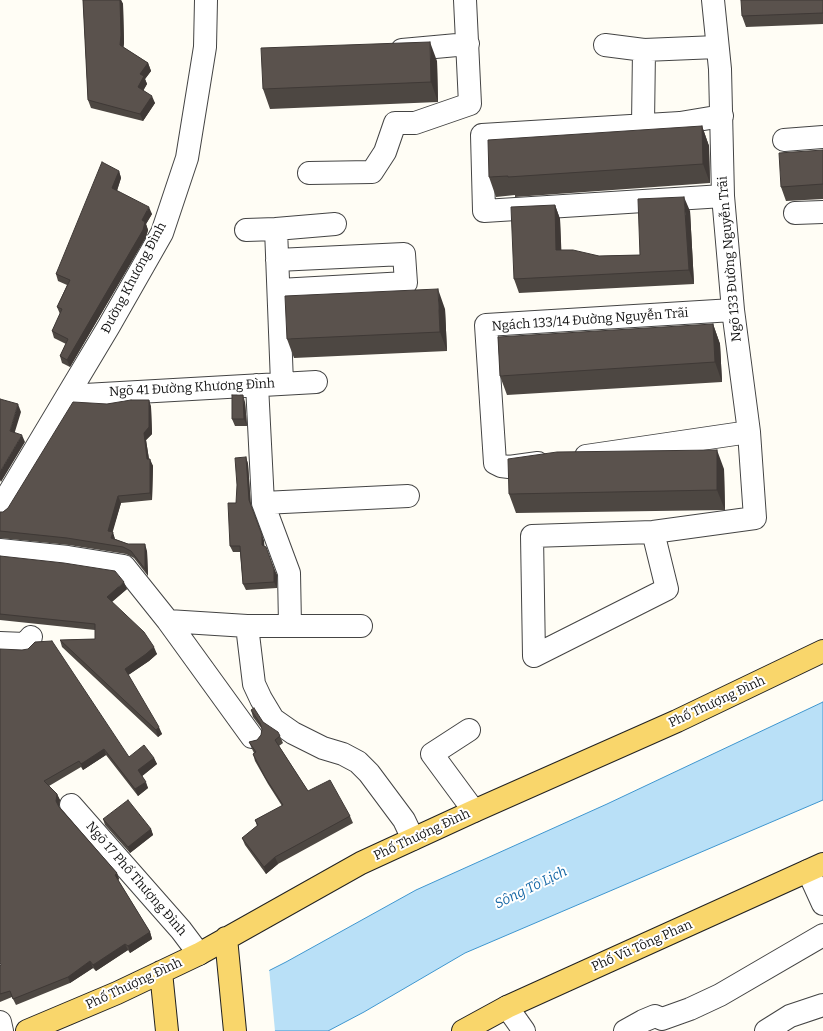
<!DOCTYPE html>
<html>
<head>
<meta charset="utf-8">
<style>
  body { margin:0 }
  canvas { display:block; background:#fffdf5 }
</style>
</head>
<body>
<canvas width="823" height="1031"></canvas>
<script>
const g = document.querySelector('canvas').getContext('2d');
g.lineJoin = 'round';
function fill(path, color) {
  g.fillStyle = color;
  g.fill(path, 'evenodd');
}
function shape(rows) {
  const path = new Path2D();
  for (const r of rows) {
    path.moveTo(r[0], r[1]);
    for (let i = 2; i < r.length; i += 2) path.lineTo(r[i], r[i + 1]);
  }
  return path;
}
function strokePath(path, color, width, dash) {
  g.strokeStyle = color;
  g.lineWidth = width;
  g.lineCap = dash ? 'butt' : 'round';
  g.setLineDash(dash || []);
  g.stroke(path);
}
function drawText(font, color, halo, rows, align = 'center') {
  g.font = font + ' Bitter,serif';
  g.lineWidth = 4;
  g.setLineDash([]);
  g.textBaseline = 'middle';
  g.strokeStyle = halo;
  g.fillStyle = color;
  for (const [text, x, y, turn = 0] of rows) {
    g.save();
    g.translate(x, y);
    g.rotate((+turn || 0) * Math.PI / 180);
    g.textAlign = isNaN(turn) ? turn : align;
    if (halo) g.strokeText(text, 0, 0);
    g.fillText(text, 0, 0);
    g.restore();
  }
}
const water = shape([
  [823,702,823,800,465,953,364,1012,328,1031,150,1031,286,962,416,890,607,804,823,702]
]);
const pier = shape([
  [269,968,275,1031,148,1031,149,1029]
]);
const minor = shape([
  [605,45,644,50,717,47],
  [402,50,468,44],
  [722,116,680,123,482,135,484,211,723,196],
  [643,124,644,50],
  [784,140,823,137],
  [309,173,372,172,385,152,395,123,415,123,470,104,465,0],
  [795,213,823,212],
  [276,229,335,224],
  [246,230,276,229,282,383],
  [277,260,404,254,406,283,279,290],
  [257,385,263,503,408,496],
  [67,396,316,382],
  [586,456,749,432],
  [538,463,509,467,501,466,495,463,486,325,733,310],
  [263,503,289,573,290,625],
  [0,508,109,326,162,233,187,158,205,47,206,0],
  [653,532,667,589,534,656,532,536,653,532,755,518,749,432,733,310,723,196,720,69,713,0],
  [0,550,68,557,124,566,168,621,247,626,361,626],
  [168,621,252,737],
  [247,626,254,684,261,699,273,719,293,733,323,748,343,754,358,762,369,773,404,820,413,839],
  [0,643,25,644,31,637],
  [469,730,432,754,474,811],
  [71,805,181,930,199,954],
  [808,871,823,904],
  [507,1007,524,1031],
  [0,1022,2,1031],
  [625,1031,643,1021,655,1016,662,1019,690,1009,720,995,823,935],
  [766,1031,790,1016,823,1005]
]);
const major = shape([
  [226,938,235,1031],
  [161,972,167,1031],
  [27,1031,117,993,199,954,361,863,474,811,677,721,823,651],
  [463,1031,507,1007,823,864]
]);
const wall = shape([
  [83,0,121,0,123,4,124,43,123,47,148,63,151,71,145,79,147,84,143,90,155,103,143,121,91,108,88,100],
  [823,0,823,24,746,27,742,16],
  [437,61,438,102,270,109,263,89],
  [702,126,709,146,710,183,515,197,515,195,496,197,489,177],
  [823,150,823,199,786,201,781,187],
  [119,171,121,178,117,191,152,214,146,224,148,230,146,237,70,367,62,363,60,356,66,344,54,338,52,331,60,314,57,307,67,285,58,281,56,274],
  [555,205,560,219,561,250,599,256,640,255,690,211,694,284,519,293,514,279],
  [445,309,447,351,294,358,287,339],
  [713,324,720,344,722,382,507,395,500,376],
  [149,400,151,407,152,434,146,440,149,459,153,466,152,500,121,503,112,532,115,539,147,551,148,576,134,558,126,554,69,545,0,538,0,512,3,512,8,508,107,404],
  [245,402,247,426,235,426,232,419],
  [246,457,248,464,251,507,264,541,264,546,277,575,277,588,246,590,243,584,240,552,233,552,230,546,236,503],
  [724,469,725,510,516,513,509,494],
  [0,556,127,589,112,602,157,654,149,661,128,675,162,734,158,737,62,647,60,640,95,639,95,630,0,620],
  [0,649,129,757,154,758,157,764,142,776,148,788,138,796,106,755,83,770,81,767,49,786,57,794,60,800,59,806,117,873,119,879,118,880,150,932,152,939,130,953,128,950,96,971,93,968,70,983,16,1005,12,997,0,1002,0,966,1,965],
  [251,710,263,722,280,736,283,743,279,746,308,791,350,816,353,823,278,864,266,874,245,845,242,838,257,826,255,820,282,806,268,784,255,761,253,754,254,753,252,749,249,742,257,740,261,735,262,729,253,717],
  [103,819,151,829,153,835,130,853,105,825]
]);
const shadedWall = shape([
  [120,0,121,0,123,4,124,43,123,53,120,45],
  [430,42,437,61,438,102,431,82],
  [148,63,151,71,145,79,147,84,141,95,138,87,140,74],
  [152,96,155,103,143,121,140,114],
  [702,126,709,146,710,183,703,164],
  [119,171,121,178,115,196,112,188],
  [684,197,690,211,694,284,689,270],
  [555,205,560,219,562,264,556,250],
  [149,207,152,214,146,224,148,230,146,237,70,367,67,360,142,220],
  [438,289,445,309,447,351,440,332],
  [713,324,720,344,722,382,715,362],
  [243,395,245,402,247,426,244,419],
  [149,400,151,407,152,434,146,440,150,466,147,459,144,433],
  [18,404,21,412,13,438,10,431],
  [22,435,25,442,1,482,0,480,0,472],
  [717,450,724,469,725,510,717,490],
  [246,457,248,464,251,507,249,500],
  [150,459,153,466,152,500,150,493],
  [118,496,121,503,111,538,108,531],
  [113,532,115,539,111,538],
  [262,535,264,541,265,552,262,545],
  [145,544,147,551,148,576,145,569],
  [274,569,277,575,277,588,274,582],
  [124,582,127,589,109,604,107,597],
  [154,647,157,654,149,661,127,676,125,669],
  [159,727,162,734,158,737,156,730],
  [104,749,106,755,83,770,81,764],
  [154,758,157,764,141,777,138,770],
  [146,782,148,788,138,796,135,789],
  [57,794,60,800,59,807,56,801],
  [151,829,153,835,130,853,128,847],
  [275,857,278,864,266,874,264,867],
  [117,873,119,879,117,881,115,875],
  [150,932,152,939,130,953,128,946],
  [125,944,128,950,96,971,93,965],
  [90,961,93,968,70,983,68,977]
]);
const building = shape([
  [83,0,120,0,121,35,120,45,148,63,140,74,144,76,138,87,152,96,140,114,88,100,83,0],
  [741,0,823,0,823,13,742,16,741,0],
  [430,42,431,82,263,89,261,48,430,42],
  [702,126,703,164,508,177,508,176,489,177,488,140,702,126],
  [823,150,823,184,781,187,779,153,823,150],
  [102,162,119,171,112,188,149,207,142,220,145,222,143,230,67,360,60,356,68,339,52,331,62,309,57,307,70,280,56,274,102,162],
  [684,197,689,270,514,279,511,207,555,205,556,250,573,250,599,256,640,255,638,199,684,197],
  [438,289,440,332,287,339,285,296,438,289],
  [713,324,715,362,500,376,498,337,713,324],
  [232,395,243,395,244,419,232,419,232,395],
  [0,399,18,404,10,431,22,435,0,472,0,399],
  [131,400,149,400,149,427,144,433,147,459,150,459,150,493,118,496,108,531,113,532,111,538,128,544,145,544,145,569,131,551,123,547,67,538,0,531,0,512,3,512,8,508,73,402,107,404,131,400],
  [717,450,717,490,509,494,508,459,557,452,717,450],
  [246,457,249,500,262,535,262,545,266,547,274,569,274,582,243,584,240,546,230,546,228,503,236,503,237,485,235,458,246,457],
  [0,556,64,563,115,571,124,582,107,597,144,632,154,647,146,654,125,669,159,727,156,730,60,640,95,639,95,624,0,614,0,556],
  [52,641,129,757,144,745,154,758,138,770,146,782,135,789,104,749,81,764,79,761,44,781,57,794,56,801,59,807,117,873,115,875,150,932,128,946,125,944,93,965,90,961,68,977,13,999,10,991,0,994,0,966,1,965,0,962,0,649,22,650,28,649,35,642,52,641],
  [254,708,263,722,278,732,280,736,275,740,308,791,330,780,350,816,275,857,264,867,242,838,258,825,255,820,283,805,265,777,253,754,256,752,249,742,257,740,261,735,262,729,260,723,251,710,254,708],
  [128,800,151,829,128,847,103,819,128,800]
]);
const streetNames = [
  ["Ngõ 133 Đường Nguyễn Trãi",730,259,-95],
  ["Đường Khương Đình",134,278,-62],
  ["Ngách 133/14 Đường Nguyễn Trãi",590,320,-4],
  ["Ngõ 41 Đường Khương Đình",192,388,-3],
  ["Phố Thượng Đình",717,702,-25],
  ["Phố Thượng Đình",422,835,-25],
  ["Ngõ 17 Phố Thượng Đình",136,879,49],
  ["Phố Vũ Tông Phan",642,946,-24],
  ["Phố Thượng Đình",134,984,-25]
];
const waterNames = [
  ["Sông Tô Lịch",531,888,-26]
];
fill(water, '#b9e0f7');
strokePath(water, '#3f96cf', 1);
fill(pier, '#fffdf5');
strokePath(minor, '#444', 24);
strokePath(major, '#222', 24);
strokePath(minor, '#fff', 22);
strokePath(major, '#f9d66b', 22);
fill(wall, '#4d4742');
fill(shadedWall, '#3f3936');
fill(building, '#5a524d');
strokePath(building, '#3f3936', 1);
drawText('13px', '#111', '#fff', streetNames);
drawText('italic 14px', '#1768a6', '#fff', waterNames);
</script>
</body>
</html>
